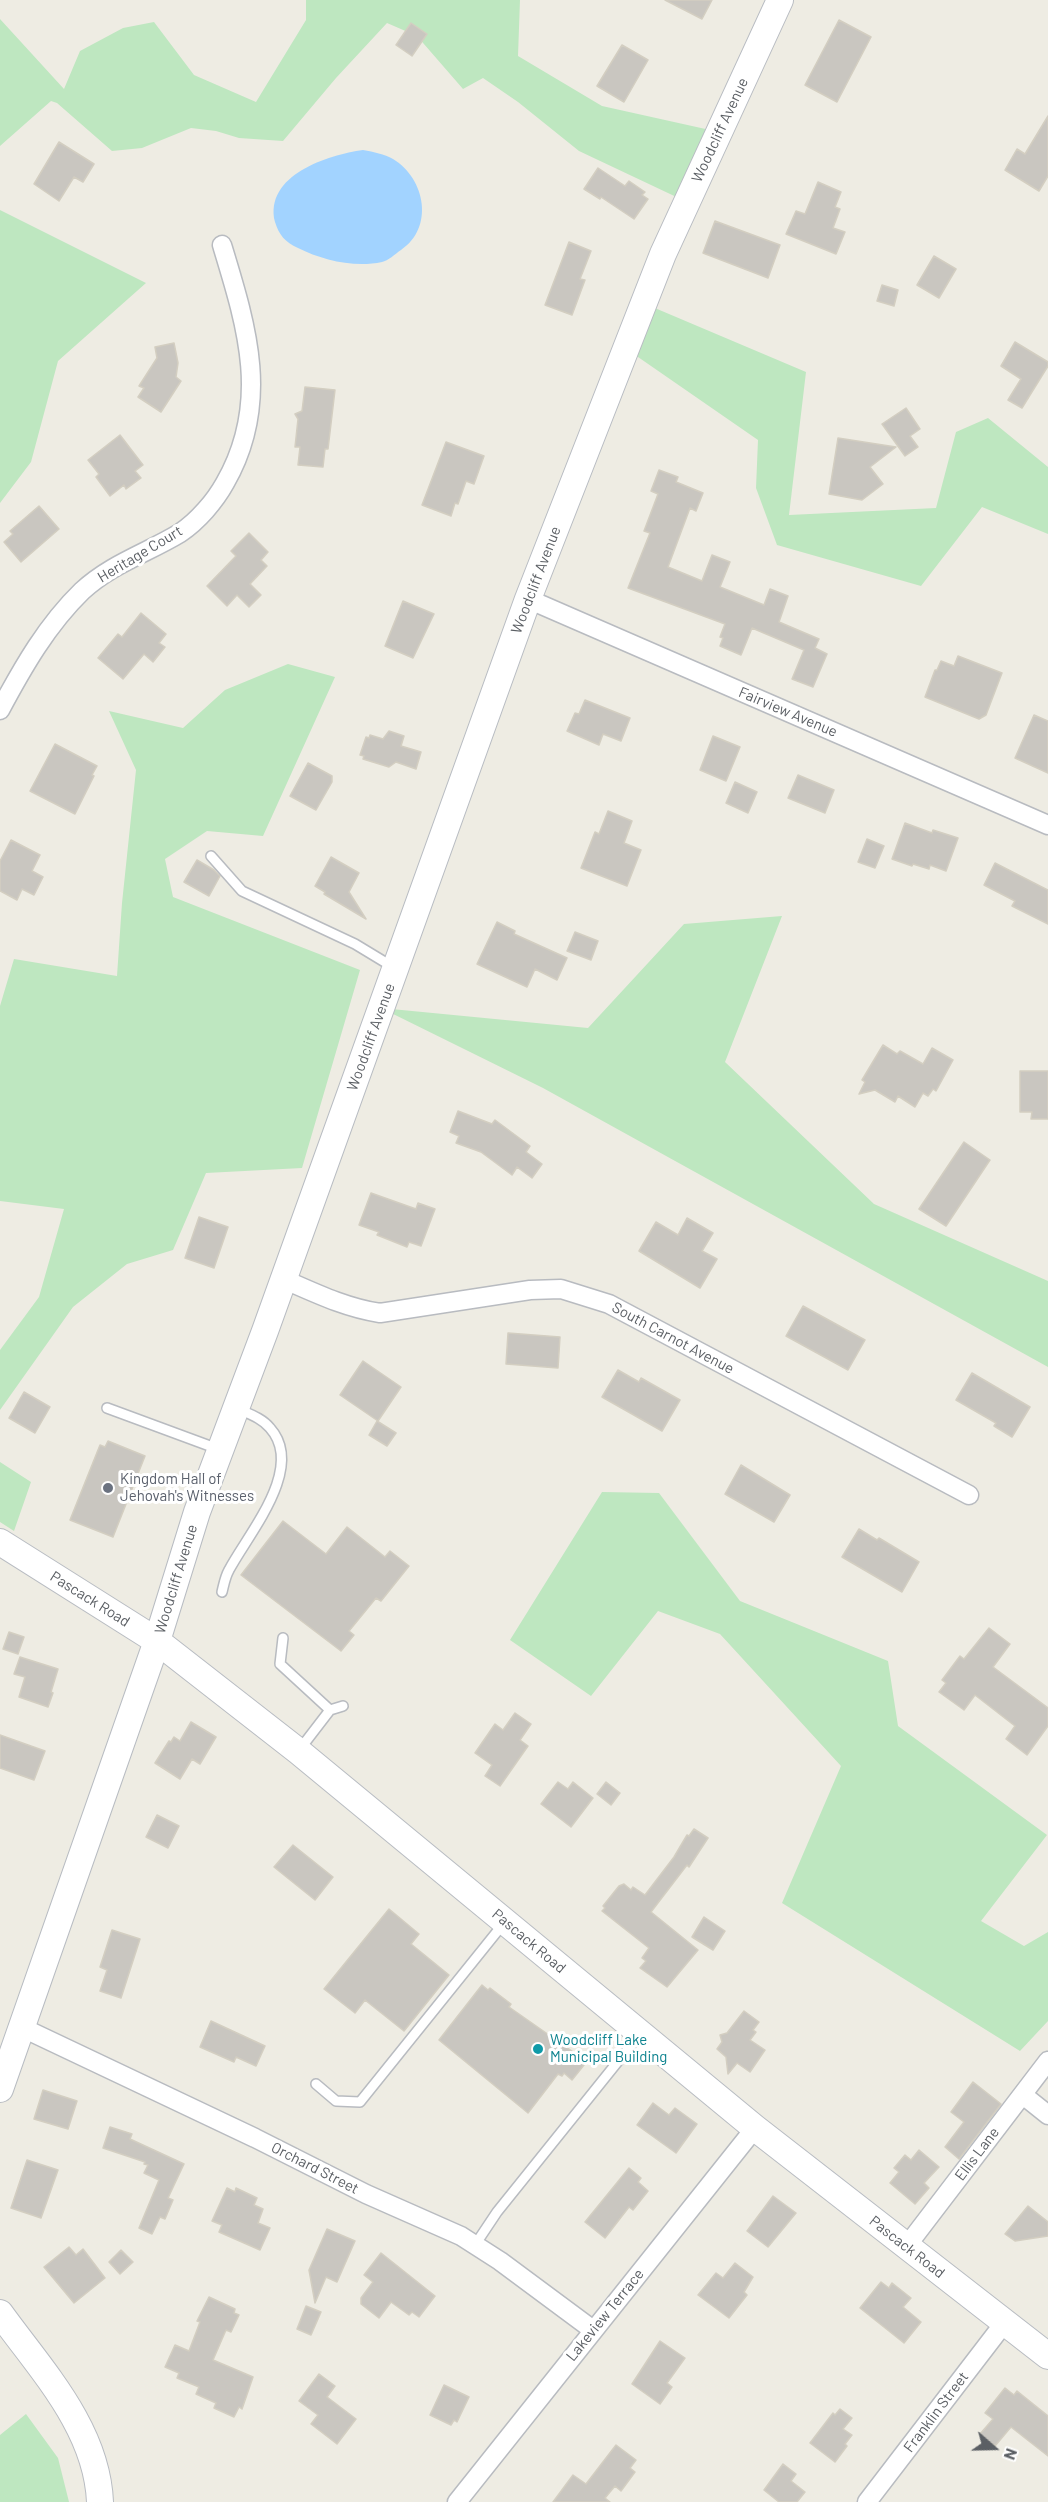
<!DOCTYPE html>
<style>
body{margin:0}
#map{position:relative;width:1048px;height:2502px;overflow:hidden;background:#eeece3;font-family:Barlow,sans-serif}
canvas{display:block}
.north{position:absolute;left:964px;top:2418px;width:60px;height:60px;-webkit-text-stroke:4px #fff;paint-order:stroke;rotate:110deg;font-size:16px;font-weight:700;line-height:24px;text-align:center;color:#5b5f64}
.north::after{content:'';display:block;margin:auto;width:21px;height:27px;background:#5b5f64;clip-path:polygon(50% 0,100% 100%,50% 72%,0 100%)}
</style>
<div id="map">
<canvas width="1048" height="2502"></canvas>
<div class="north">N</div>
</div>
<script>
const ctx = document.querySelector('canvas').getContext('2d');
ctx.lineJoin = 'round';
function fill(path, color) {
  ctx.fillStyle = color;
  ctx.fill(path, 'evenodd');
}
function strokePath(path, color, width, dash) {
  ctx.strokeStyle = color;
  ctx.lineWidth = width;
  ctx.lineCap = dash ? 'butt' : 'round';
  ctx.setLineDash(dash || []);
  ctx.stroke(path);
}
function write(font, color, halo, rows, align = 'center') {
  ctx.font = font + ' Barlow,sans-serif';
  ctx.lineWidth = 6;
  ctx.setLineDash([]);
  ctx.textBaseline = 'middle';
  ctx.strokeStyle = halo;
  ctx.fillStyle = color;
  for (const [text, x, y, turn = 0] of rows) {
    ctx.save();
    ctx.translate(x, y);
    ctx.rotate((+turn || 0) * Math.PI / 180);
    ctx.textAlign = isNaN(turn) ? turn : align;
    if (halo) ctx.strokeText(text, 0, 0);
    ctx.fillText(text, 0, 0);
    ctx.restore();
  }
}
fill(new Path2D(`
 M306,0H520L518,56L602,106L719,132L687,202L579,151L518,102L483,78L463,89L417,36L387,23L336,78L283,141L239,138L216,131L191,128L142,148L112,151L57,103L51,101L0,146V19L64,89L80,51L123,28L154,22L194,75L256,102L306,20Z
 M0,210L146,283L58,361L31,462L0,503Z
 M643,303L806,372L789,515L936,508L956,432L988,418L1048,467V534L982,507L921,586L777,545L756,488L758,440L625,348Z
 M288,664L335,677L263,836L207,831L165,859L173,897L360,970L302,1168L206,1173L173,1250L127,1264L73,1307L0,1410V1350L39,1297L64,1209L0,1201V1006L14,959L117,976L122,903L136,770L109,711L183,728L225,690Z
 M782,916L725,1062L874,1204L1048,1281V1367L543,1088L381,1008L588,1028L684,924Z
 M0,1462L31,1482L14,1531L0,1522Z
 M602,1492L659,1493L740,1601L888,1661L898,1726L1047,1835L981,1921L1024,1946L1048,1932V2021L1020,2051L782,1903L841,1766L720,1634L658,1611L591,1696L510,1640Z
 M26,2414L58,2458L69,2502H0V2435Z`), '#bee7c0');
fill(new Path2D(`
 M363,150C374,152 384,154 393,159C426,179 434,228 401,250C395,254 388,261 382,262C354,268 322,260 298,248C285,242 279,235 275,222C264,175 328,155 363,150Z`), '#a2d3ff');
const building = new Path2D(`
 M665,0H712L702,19Z
 M839,20L871,37L837,102L805,85Z
 M411,23L427,34L412,56L396,45Z
 M622,45L648,60L624,102L597,86Z
 M1048,116V176L1039,191L1005,170L1017,149L1025,154Z
 M59,142L94,164L83,182L74,177L59,201L34,184Z
 M598,168L625,186L629,181L645,192L642,195L648,199L634,219L601,197L600,199L584,189Z
 M818,182L841,192L835,207L840,209L833,228L845,232L836,254L786,234L796,211L805,214Z
 M715,221L780,245L768,278L703,253Z
 M569,242L591,251L580,279L585,280L572,315L545,305Z
 M934,256L956,269L939,298L917,285Z
 M882,285L898,290L894,306L877,301Z
 M1015,342L1048,362V366L1022,408L1008,400L1021,379L1001,366Z
 M174,343L178,363L176,377L181,381L161,412L138,397L144,388L139,386L157,358L155,347Z
 M305,387L335,390L328,449H325L323,467L298,465L300,447H295L298,419L295,414L302,411Z
 M906,408L920,429L910,436L918,447L905,456L882,424Z
 M120,435L143,465L135,471L141,478L126,489L124,485L110,496L96,477L99,474L88,460Z
 M838,438L896,447L870,467L883,484L862,500L829,494Z
 M446,442L484,456L474,484L466,481L458,504L455,503L451,516L422,505Z
 M659,470L678,477L676,482L703,493L696,511L690,508L668,567L702,581L712,555L730,562L720,587L764,605L770,589L788,596L779,622L819,639L815,648L827,654L813,687L792,679L804,650L752,628L741,655L720,646L723,638L720,637L725,624L628,588L650,533L644,531L658,494L651,491Z
 M39,506L59,529L21,562L4,542L13,534L10,531Z
 M249,533L268,552L261,560L267,566L250,584L261,595L249,607L237,595L227,606L207,586L236,556L231,551Z
 M403,601L434,614L413,658L385,646Z
 M141,613L166,634L159,643L165,647L153,662L144,654L123,679L98,658L118,634L122,637Z
 M958,656L1002,673L986,715L979,719L925,697L935,670H937L941,661L954,666Z
 M585,700L630,718L621,741L603,734L599,745L567,731L575,713L579,714Z
 M1034,715L1048,721V773L1015,758Z
 M389,731L404,736L401,746L421,752L416,769L396,762L389,767L363,759L364,756L360,755L366,737L369,738L370,735L383,739Z
 M713,736L740,747L726,781L700,770Z
 M55,744L97,766L92,775L94,776L75,814L30,791Z
 M308,763L332,776V782L316,810L290,796Z
 M798,775L834,790L825,813L788,798Z
 M735,782L757,792L748,813L726,803Z
 M608,811L632,821L624,843L641,850L627,886L581,868L595,832L599,834Z
 M905,823L932,833L933,830L958,838L946,871L930,865L929,869L913,864L912,866L892,859Z
 M867,839L884,846L875,868L858,862Z
 M11,840L40,855L32,871L43,877L34,895L22,889L17,900L0,891V861Z
 M331,857L359,873L349,892L366,919L324,894L325,892L315,886Z
 M197,860L214,870L220,876L209,896L184,882Z
 M995,863L1048,890V924L1012,906L1015,901L984,885Z
 M497,922L515,931L514,934L567,958L557,980L535,969L527,987L477,964Z
 M575,932L598,941L591,960L567,951Z
 M883,1045L897,1054L900,1051L923,1064L932,1048L953,1060L936,1091L933,1089L928,1096L923,1093L915,1107L898,1096L895,1102L875,1090L859,1094L865,1082L862,1080Z
 M1020,1071H1048V1119H1031L1032,1112H1020Z
 M458,1111L492,1124L495,1120L530,1146L526,1152L542,1164L532,1178L517,1167L512,1175L481,1152L456,1143L459,1136L450,1132Z
 M964,1142L990,1160L946,1226L919,1209Z
 M371,1193L416,1209L418,1203L435,1209L421,1246L409,1242L407,1247L377,1235L379,1232L359,1225Z
 M199,1217L228,1227L214,1268L185,1258Z
 M687,1218L713,1233L702,1251L717,1259L700,1288L639,1251L656,1222L678,1235Z
 M803,1306L865,1340L848,1370L786,1336Z
 M508,1333L560,1337L558,1368L506,1364Z
 M363,1361L401,1387L378,1421L340,1395Z
 M618,1370L639,1382L641,1378L680,1400L662,1431L602,1397Z
 M972,1373L1030,1407L1012,1437L994,1426L996,1423L956,1400Z
 M24,1392L50,1407L35,1433L9,1418Z
 M377,1421L396,1433L387,1446L369,1435Z
 M108,1441L145,1456L113,1537L70,1520L100,1445L105,1447Z
 M741,1465L790,1495L774,1522L725,1494Z
 M283,1521L326,1554L347,1527L385,1557L390,1551L409,1566L381,1601L376,1598L349,1631L354,1635L341,1651L241,1575Z
 M859,1529L877,1540L879,1538L919,1562L902,1592L842,1557Z
 M989,1628L1010,1644L993,1667L1048,1708V1726L1027,1755L1006,1739L1015,1726L975,1695L964,1710L939,1692L946,1683L942,1680L960,1656L964,1659Z
 M9,1632L24,1637L18,1654L3,1649Z
 M20,1657L58,1669L51,1692L53,1693L48,1707L19,1697L25,1677L14,1674Z
 M515,1713L531,1724L520,1740L528,1746L500,1786L485,1776L492,1765L475,1753L495,1724L503,1730Z
 M191,1722L216,1737L200,1764L192,1759L180,1779L155,1763L169,1741L171,1742L174,1737L180,1741Z
 M0,1735L45,1751L34,1780L0,1768Z
 M558,1782L568,1789L573,1782L593,1798L571,1827L541,1804Z
 M606,1782L620,1793L611,1805L597,1794Z
 M157,1815L179,1826L168,1848L146,1837Z
 M694,1829L708,1838L689,1867L687,1865L651,1912L698,1950L667,1987L640,1968L646,1961L642,1958L649,1948L602,1911L605,1908L603,1906L619,1886L624,1884L631,1890L633,1887L645,1895L674,1857L687,1835L689,1836Z
 M293,1845L333,1877L315,1900L274,1867Z
 M389,1909L419,1934L411,1944L449,1975L404,2031L365,2000L355,2013L324,1989Z
 M704,1917L725,1931L713,1950L692,1937Z
 M112,1930L140,1939L121,1998L100,1991L107,1970L100,1967Z
 M482,1985L488,1990L490,1988L511,2004L509,2007L579,2056L576,2059L584,2065L572,2080L564,2073L562,2076L558,2074L528,2113L439,2040Z
 M744,2011L759,2022L753,2030L756,2032L750,2040L765,2050L750,2072L737,2063L728,2074L726,2057L717,2049L722,2042L720,2035L727,2033Z
 M211,2021L265,2046L256,2066L236,2057L234,2062L200,2047Z
 M973,2082L1001,2104L959,2159L945,2147L964,2122L951,2112Z
 M43,2090L77,2101L68,2129L34,2119Z
 M653,2103L669,2115L675,2108L697,2124L676,2153L637,2125Z
 M110,2127L132,2134L130,2139L184,2164L168,2198L173,2200L165,2219L160,2217L152,2234L139,2228L159,2180L144,2173L148,2165L144,2164L145,2162L103,2148Z
 M919,2150L939,2167L924,2183L929,2188L915,2204L890,2183L899,2172L894,2168L905,2155L911,2160Z
 M27,2160L58,2170L41,2218L11,2208Z
 M629,2168L641,2178L638,2182L648,2191L633,2210L629,2207L605,2238L585,2222Z
 M227,2188L235,2192L236,2188L257,2198L254,2205L263,2209L258,2223L270,2228L260,2250L219,2232L222,2225L212,2221Z
 M773,2196L796,2213L768,2247L747,2231Z
 M1028,2206L1048,2222V2236L1015,2241L1005,2234Z
 M327,2229L355,2241L337,2282L326,2277L315,2303L309,2270Z
 M69,2247L76,2255L83,2249L105,2278L74,2303L44,2267Z
 M121,2250L133,2262L120,2274L109,2262Z
 M381,2253L435,2296L419,2317L412,2312L409,2315L391,2302L379,2318L361,2304V2298L373,2282L364,2275Z
 M735,2263L753,2277L744,2292L747,2295L729,2318L698,2295L716,2273L723,2278Z
 M881,2282L889,2288L892,2283L911,2298L903,2307L921,2322L904,2343L860,2308Z
 M209,2297L235,2309L234,2313L239,2315L231,2332L226,2330L213,2360L253,2377L242,2409L239,2407L234,2417L214,2408L216,2403L196,2394L199,2387L177,2378L179,2373L165,2367L175,2345L189,2351L200,2322L197,2321Z
 M306,2306L321,2312L311,2335L297,2329Z
 M660,2341L685,2358L667,2383L672,2387L660,2404L632,2384Z
 M319,2374L335,2386L327,2397L356,2419L337,2444L311,2424L318,2415L299,2401Z
 M444,2385L469,2397L457,2422L454,2420L451,2425L430,2415Z
 M1005,2388L1014,2395L1017,2391L1048,2416V2456L1011,2427L995,2446L980,2434L993,2419L985,2413Z
 M840,2409L852,2418L843,2429L852,2435L845,2444L847,2446L835,2462L810,2443L833,2413L835,2415Z
 M616,2445L636,2460L630,2468L635,2472L621,2491L615,2486L605,2498L610,2502H553L573,2475L586,2484Z
 M783,2464L796,2474L791,2481L805,2492L797,2502H779L764,2490Z`);
fill(building, '#c9c6c0');
strokePath(building, '#d3cec1', 1.5);
const lane = new Path2D(`
 M211,856L242,891L355,944L393,967
 M107,1408L218,1449
 M222,1592C224,1584 225,1577 229,1570C248,1534 306,1468 270,1428C262,1418 249,1414 238,1409
 M283,1638L280,1664L330,1710
 M300,1749L330,1710L343,1706
 M316,2084L336,2101L360,2102L504,1923
 M475,2245L497,2212L640,2034`);
const street = new Path2D(`
 M528,599L1048,825
 M0,710C23,667 47,625 82,591C111,564 147,553 180,533C198,521 215,501 225,483C271,403 247,327 222,245
 M283,1279C315,1293 346,1308 380,1313L530,1290L561,1289L609,1304L969,1495
 M23,2028L255,2138L366,2194L461,2236L500,2261L593,2330
 M1023,2095L1048,2115
 M906,2247L1048,2061
 M457,2502L755,2128
 M867,2502L1005,2322`);
const secondary = new Path2D(`
 M0,1542L157,1641L298,1751L755,2128L1048,2356
 M0,2089L157,1641L197,1512L265,1331L528,599L663,254L780,0
 M0,2313C41,2370 97,2428 100,2502`);
strokePath(lane, '#b8bbc0', 12);
strokePath(street, '#b8bbc0', 21);
strokePath(secondary, '#b8bcc2', 28);
strokePath(lane, '#fff', 9);
strokePath(street, '#fff', 18);
strokePath(secondary, '#fff', 26);
for (const [x, y, r, color] of [
 [108,1488,6,"#6b7280"],
 [538,2049,6,"#0f9aa8"]
]) {
  const dot = new Path2D();
  dot.arc(x, y, r, 0, 2 * Math.PI);
  ctx.fillStyle = color;
  ctx.fill(dot);
  strokePath(dot, '#fff', 2);
}
write('15px', '#5b5f64', '#fff', [
 ["Woodcliff Avenue",720,130,-65],
 ["Heritage Court",140,554,-31],
 ["Woodcliff Avenue",536,580,-69],
 ["Fairview Avenue",788,712,23],
 ["Woodcliff Avenue",371,1037,-70],
 ["South Carnot Avenue",673,1338,28],
 ["Woodcliff Avenue",176,1579,-73],
 ["Pascack Road",90,1599,32],
 ["Pascack Road",529,1941,40],
 ["Ellis Lane",977,2154,-53],
 ["Orchard Street",315,2168,27],
 ["Pascack Road",907,2247,38],
 ["Lakeview Terrace",605,2315,-51],
 ["Franklin Street",936,2412,-53]
]);
write('15px', '#5b616d', '#fff', [
 ["Kingdom Hall of",120,1479],
 ["Jehovah's Witnesses",120,1496]
], 'left');
write('15px', '#0d838f', '#fff', [
 ["Woodcliff Lake",550,2040],
 ["Municipal Building",550,2057]
], 'left');
</script>
